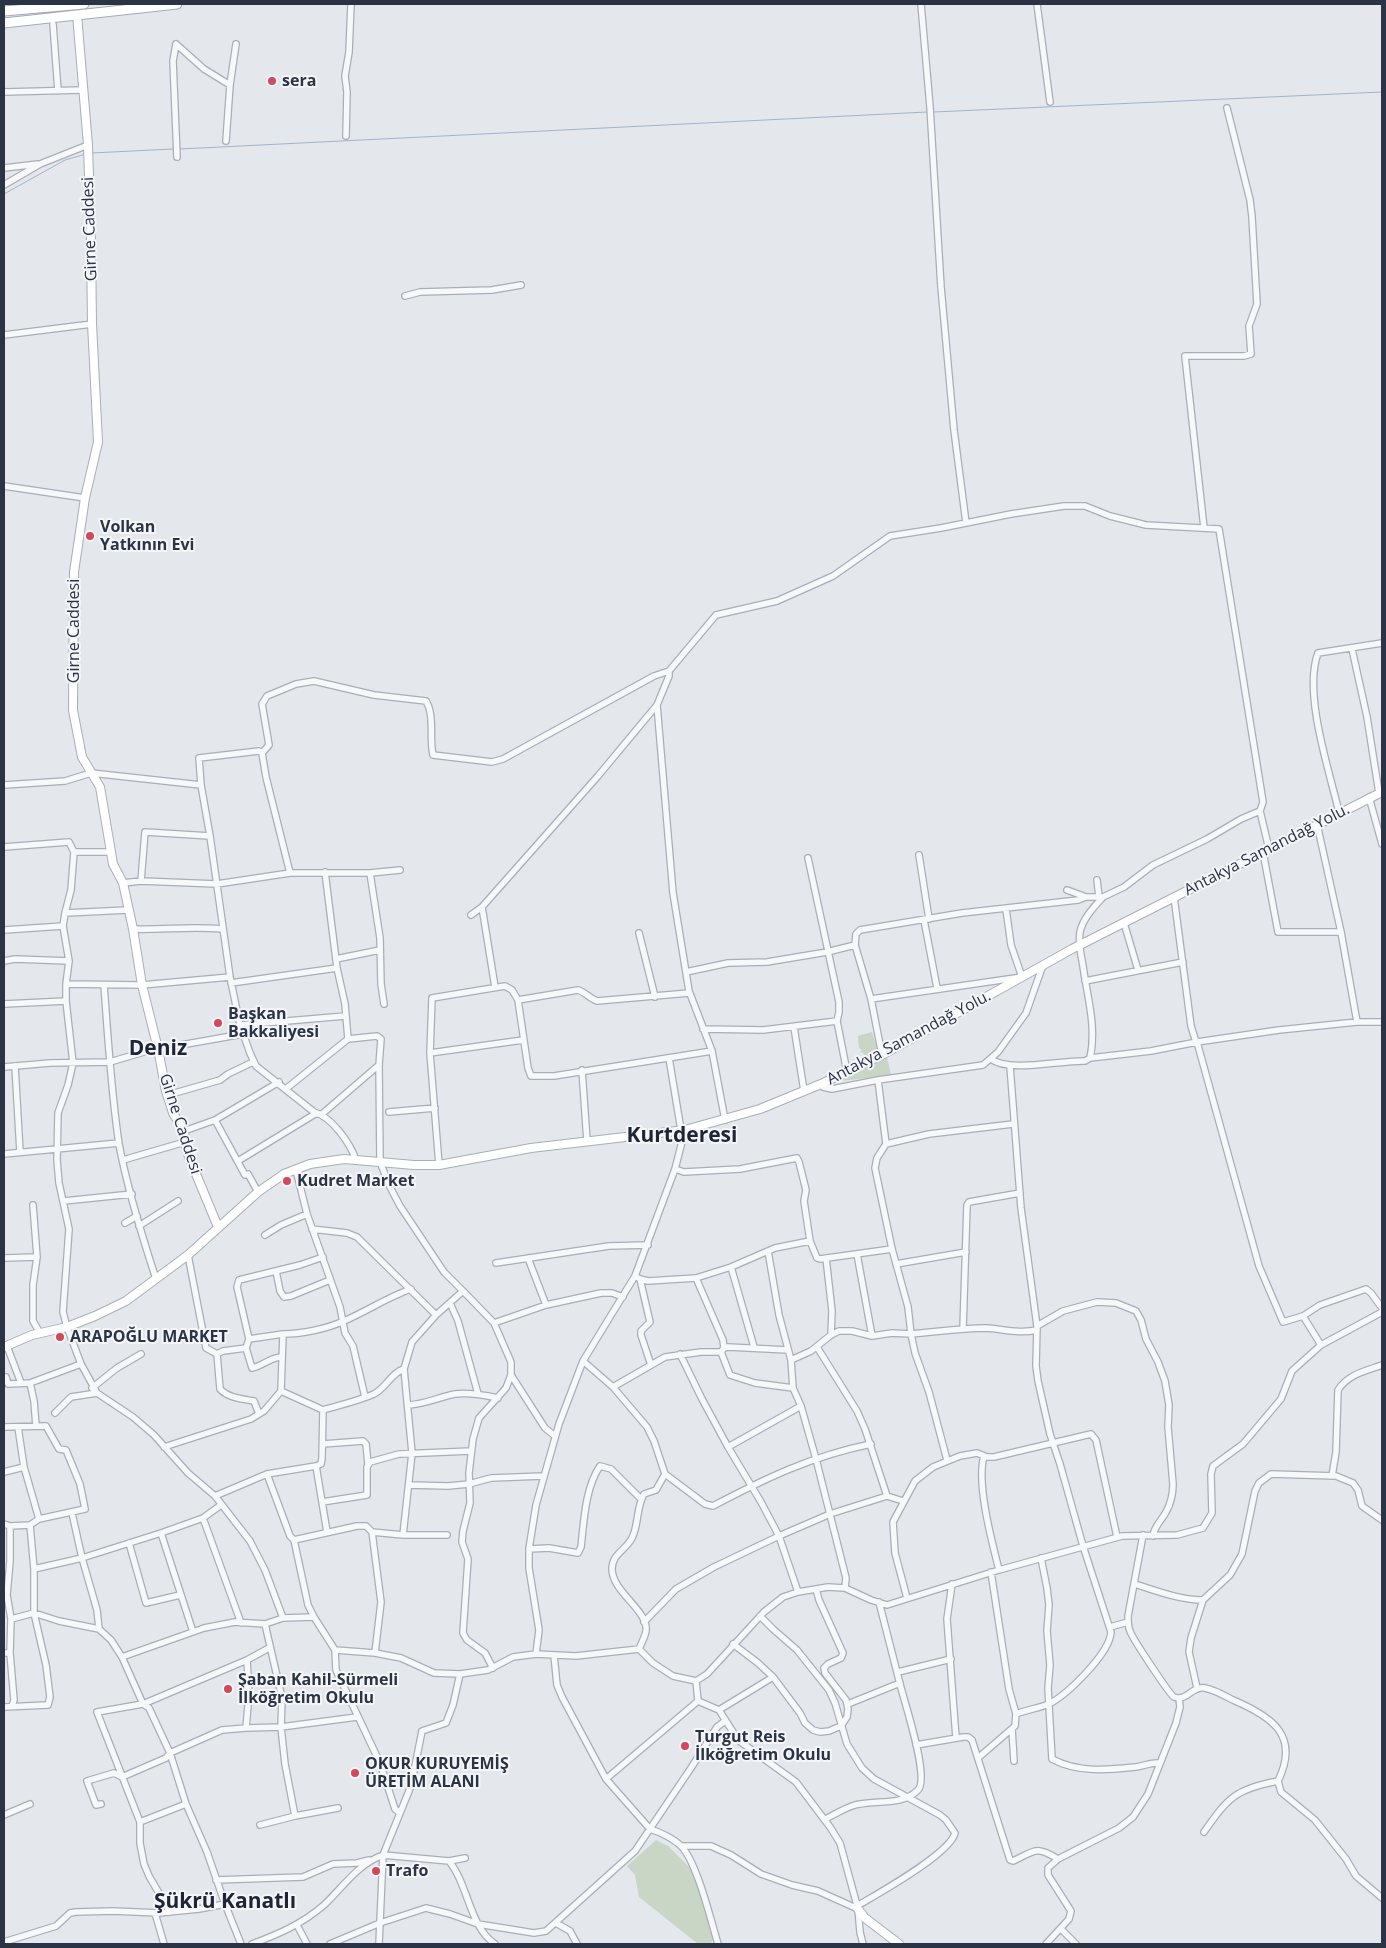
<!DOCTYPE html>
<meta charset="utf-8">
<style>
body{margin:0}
#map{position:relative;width:1386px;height:1948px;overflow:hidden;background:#e4e7ec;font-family:"Open Sans",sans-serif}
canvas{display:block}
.frame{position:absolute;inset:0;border:5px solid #2b3445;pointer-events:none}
</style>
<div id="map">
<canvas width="1386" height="1948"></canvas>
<div class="frame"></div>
</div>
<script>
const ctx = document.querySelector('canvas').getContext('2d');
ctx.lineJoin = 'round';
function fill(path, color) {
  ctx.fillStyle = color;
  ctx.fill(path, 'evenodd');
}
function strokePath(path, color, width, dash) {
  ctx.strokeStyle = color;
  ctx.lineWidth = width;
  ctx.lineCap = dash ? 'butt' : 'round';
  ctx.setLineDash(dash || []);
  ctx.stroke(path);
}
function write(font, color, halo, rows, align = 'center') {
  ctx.font = font + ' "Open Sans",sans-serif';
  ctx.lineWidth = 4;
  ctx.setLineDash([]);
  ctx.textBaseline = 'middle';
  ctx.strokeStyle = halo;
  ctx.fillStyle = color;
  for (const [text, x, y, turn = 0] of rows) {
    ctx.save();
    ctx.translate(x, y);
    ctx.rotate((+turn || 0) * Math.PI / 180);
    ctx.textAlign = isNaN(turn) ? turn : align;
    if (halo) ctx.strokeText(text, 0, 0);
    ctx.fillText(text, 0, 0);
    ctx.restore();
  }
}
fill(new Path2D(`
 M872,1032L878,1052L865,1057L863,1053L860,1052L862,1050L859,1048L858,1036Z
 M887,1057L891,1075L833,1082Z
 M656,1840L668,1846L692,1870L714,1936L711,1944H698L639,1897L635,1875L627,1866Z`), '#c9d6c5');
strokePath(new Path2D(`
 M934,112L1382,92
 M180,149L927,112
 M92,153L173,149
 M4,194L65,160L86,154`), '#9fb4cc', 1);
const street = new Path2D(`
 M921,4L930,107L941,287L954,430L966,523
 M1037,4L1050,102
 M53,24L58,91
 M176,44L173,61L177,157
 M176,44L204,69L230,85
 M4,92L82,90
 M346,136L347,92L345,76L349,52L351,4
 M226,141L230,85L236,44
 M4,168L38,164
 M4,185L40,164L88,145
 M405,296L420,292L492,290L521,285
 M4,335L92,324
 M4,486L85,498
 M1204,528L1185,356H1244L1251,354L1249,326L1257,304L1252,217L1250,200L1227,108
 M1352,649L1367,717L1379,793
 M657,705L673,893L689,991L712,1051L725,1120
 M4,785L65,781L91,773L201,785L210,836L230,977L240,1025L250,1053L256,1066L314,1112C332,1117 350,1143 356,1160
 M201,785L199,758L259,751L262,753
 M1369,797L1382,844
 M1339,812C1329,770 1303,693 1318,653L1382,643
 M1317,824L1341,932L1357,1022
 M4,847L69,842L74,852H111
 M74,852L71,890L65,913L63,926L69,961L66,984V1001L73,1063L68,1085L58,1113L57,1160L59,1183L69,1229L63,1312L67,1327L81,1364L97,1393L133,1417L154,1435L188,1473L215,1496L250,1541L265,1570L283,1618
 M1263,852L1278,932H1341
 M919,855L929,919
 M808,858L839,1002V1012L837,1021L847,1072
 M290,873H370L400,870
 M370,873L380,938L381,984L384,1004
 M1097,880L1099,897
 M141,881L145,832L210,836
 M123,883L141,881L217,884L290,873L266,777L262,753L269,745L262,704L267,696L296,684L314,681L374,695L426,701C435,716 429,738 433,755L492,762L503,759L654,676L669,671L716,615L777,601L833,576L890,536L941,528L1011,514L1064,506H1085L1110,516L1146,525L1219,529L1263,802L1260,811L1269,849
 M1067,890L1086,897H1103L1124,887L1153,865L1207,839L1241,819L1260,811
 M1174,897L1191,1026L1196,1042
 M65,913L128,910
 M471,915L482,907
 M924,920L937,988
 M1124,923L1138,970
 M133,929C163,930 192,926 222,929
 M4,930L63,926
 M639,933L655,997
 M855,945L871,999L882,1055
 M336,959L380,950
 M4,961L15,959L69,961
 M337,968L345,1004L348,1039
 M686,972L728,963L767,962L827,952L855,945L856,934L860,930L962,913L1078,900L1086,897
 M1085,981L1183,962
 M231,983L337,968L325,872
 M66,984L142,985L230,977
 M104,985C108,1038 111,1091 119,1144C127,1188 142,1236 156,1279
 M495,987L482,907L598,776L657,705L669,676V671
 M871,999L1022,977L1011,945L1006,909
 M518,1000L528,1068L531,1076H554L712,1051
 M4,1004L66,1001
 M240,1025L345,1016
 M794,1027L804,1091
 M703,1029L763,1030L837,1021
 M348,1039L377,1036L381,1039L379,1065L380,1162L390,1187L400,1206L444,1272L463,1291
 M1197,1042L1259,1266L1283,1322L1303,1316L1320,1305L1366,1289L1371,1293L1382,1308
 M430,1053L523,1040
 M669,1058L681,1130
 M1090,1058C1097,1027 1087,996 1083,966C1081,955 1078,943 1080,932C1083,918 1094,907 1103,897
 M991,1059C1009,1073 1061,1060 1085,1061L1090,1058L1151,1051L1197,1042L1279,1030L1357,1022H1382
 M15,1066L20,1152
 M1010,1066L1021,1208L1037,1326L1036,1366L1038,1381L1050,1434L1060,1464L1083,1546L1111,1632C1110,1653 1068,1694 1049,1704C1039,1708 1026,1710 1016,1714
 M4,1067L50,1063L110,1062L147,1051L243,1034
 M582,1070L587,1141
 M878,1080L886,1144L877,1158L875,1168L892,1249L908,1307L911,1334C936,1332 961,1328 986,1328C1003,1329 1019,1334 1037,1330
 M821,1084L823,1087L832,1089L878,1080L983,1065L998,1052L1026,1013L1043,965
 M287,1088L348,1039
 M168,1095L220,1080L228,1074L253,1062
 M389,1112L435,1108
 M215,1120L245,1175L248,1174L258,1192
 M184,1131L215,1120L279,1082
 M886,1144L929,1134L1013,1124
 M4,1154L119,1143
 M123,1160L185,1142
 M238,1161L315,1114H322L379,1065
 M439,1165L430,1053L432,998L505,986L512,990L518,1000L578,990C585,992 589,998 597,1001L689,993
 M675,1169L684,1172L740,1169L797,1158L799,1162L806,1190L804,1201L810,1241L817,1258L820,1259L892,1249
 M296,1170L307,1214L340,1307L345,1333L353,1346L365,1397
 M64,1201L132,1194
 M33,1205L37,1257
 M125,1223L137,1216
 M139,1226L178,1201
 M312,1229L347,1233L357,1237L436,1315
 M265,1235L281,1225L307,1214
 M768,1251L779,1315L791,1360L793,1388L801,1406L816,1459L846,1578L845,1588
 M857,1254L872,1336
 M188,1255L206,1348L217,1354L220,1389C228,1398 243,1399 254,1401L259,1414
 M4,1258L37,1257L33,1285V1321L40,1333
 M528,1258L546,1305
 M826,1258L832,1311L831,1335
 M496,1263L609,1246L648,1245
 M896,1264L966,1252
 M731,1267L754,1347
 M276,1271L280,1291L284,1297L291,1296L330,1280
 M635,1276L640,1279L648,1281L696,1278L731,1267L775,1248L810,1241
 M696,1278L723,1340L724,1348
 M640,1279L650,1322L641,1331V1335L651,1365
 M450,1303L458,1321L478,1394
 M1303,1316L1321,1345
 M494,1323L546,1305L601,1293H612L623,1297
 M1037,1326L1063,1311L1097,1302L1116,1303L1136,1311L1141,1320L1146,1339L1158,1362L1165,1381L1169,1405L1168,1427L1173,1484C1173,1493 1171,1503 1166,1512C1162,1520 1154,1526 1153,1536
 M963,1329L967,1205L969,1202L1020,1193
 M249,1339L237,1287L239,1280L300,1265L323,1257
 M7,1346L21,1383
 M817,1347L857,1411L865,1429L887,1496
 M246,1348L252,1368C263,1366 270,1357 282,1357
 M721,1352L730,1375L755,1383L793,1388
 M217,1354L223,1351L246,1348L249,1339L283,1334
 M680,1354L702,1399L728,1447L761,1502L779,1536L798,1592
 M791,1360L811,1351L831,1335L839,1331H852L872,1336L892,1333L911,1334L915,1353L929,1392L947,1460
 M583,1361L613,1387L647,1427L654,1441L665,1474L705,1504L713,1506C766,1478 812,1456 871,1444
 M511,1375L545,1428L555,1436
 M6,1377L8,1384L30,1383
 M613,1387L665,1357L701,1352H721L724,1348L728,1347L788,1350
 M92,1388L117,1368L141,1354
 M281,1391L323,1410
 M409,1405C426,1404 439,1397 455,1394C469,1392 484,1395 498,1398
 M55,1413L71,1397L97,1393
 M36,1426L34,1401L30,1383L81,1364
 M4,1427L46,1426L59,1449L66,1450L80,1484L85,1509L39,1519L30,1525L10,1526L4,1524
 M18,1427L24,1467L39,1519
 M323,1444L363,1441L366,1444L368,1464
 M164,1447L251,1419L264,1411L281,1391L283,1334C302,1334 326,1329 344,1321C367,1311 388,1297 411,1289
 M728,1447L801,1406
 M984,1456C976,1483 992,1542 999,1570
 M4,1472L24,1467
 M267,1474L290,1536L294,1540L308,1605L314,1617L335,1650L336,1670L380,1763L395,1809L400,1813
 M665,1474L656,1490L644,1494C636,1508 639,1524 632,1538C626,1550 612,1554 612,1569C612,1592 649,1611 646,1631C645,1637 641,1644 639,1649L653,1663L673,1676L696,1681
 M1332,1476L1336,1452L1338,1390C1348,1374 1366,1371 1382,1365
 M410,1485L448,1486L469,1484L491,1478L543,1476
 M215,1496L267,1474L316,1466
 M322,1502L367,1495V1467L370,1462L399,1454L471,1451
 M72,1513L82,1558L97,1610L99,1629
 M203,1518L241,1623
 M327,1532L316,1466L321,1464L322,1458L323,1410C340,1405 358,1401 374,1394C386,1388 392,1372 404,1369
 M372,1532L381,1602L375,1653
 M161,1533L193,1632
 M403,1535L412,1453L404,1369L412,1342L436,1315L463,1291L494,1323L511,1362V1375L506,1388L479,1418L473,1439L469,1473L470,1503L463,1531L462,1542L468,1559L463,1633L467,1640L485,1653L493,1668
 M1143,1535L1128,1616C1128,1621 1128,1627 1130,1631C1132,1638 1170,1695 1174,1697C1187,1702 1191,1686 1205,1688C1215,1690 1225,1696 1233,1700C1273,1717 1300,1736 1278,1781L1281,1792L1315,1820L1346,1859L1356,1876L1382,1898
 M294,1540L357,1526H366L372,1532L403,1535H447
 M129,1543L146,1603L180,1595
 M529,1549L549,1548L578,1553L581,1547C584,1521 585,1488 600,1466L611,1469L641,1499
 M1041,1558L1047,1588L1049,1605L1047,1631L1050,1665L1048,1688L1052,1759C1078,1773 1108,1770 1136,1767C1144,1766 1151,1762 1159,1763
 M34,1569L82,1558L161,1533L203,1518L221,1505
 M952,1584L947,1619L956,1738
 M1135,1584C1156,1591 1181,1600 1203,1600
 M907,1598L895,1553L893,1522L915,1481L933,1467L960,1456L977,1453L987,1457H994L1091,1434L1096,1440L1117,1537
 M760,1616L773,1629L797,1650L829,1690L835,1703L847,1744L862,1768L874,1779L940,1815L946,1820L955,1833C950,1854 877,1894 857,1906
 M11,1619L34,1613L59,1621L99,1629L111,1640L122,1657L143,1704L149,1708L170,1753L186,1804L207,1852L225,1904L241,1944
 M644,1622L676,1589L714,1567L779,1536L830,1514L887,1496L903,1501
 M265,1624L282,1698L281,1727L285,1764L295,1816L338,1808
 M1110,1627L1128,1622
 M733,1644L758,1663L773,1677L800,1713L805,1723L813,1730L820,1732L829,1731L841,1726L847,1717L848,1709L846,1700L825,1673L824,1668L828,1664L841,1658L843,1653L819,1600L816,1589
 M335,1650L375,1653L401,1658L434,1673L460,1674L488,1670L513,1657L536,1654L576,1656L639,1649
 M4,1653H10L11,1619L7,1595L10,1561V1526
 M10,1653L14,1700L12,1706
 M536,1654L539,1630L529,1568V1549L536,1505L559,1424L583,1361L635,1276L675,1169L685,1130
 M554,1655L557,1685L562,1697L606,1779L650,1829C660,1832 674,1839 681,1846C697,1862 711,1921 718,1944
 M122,1657L204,1628L235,1622L265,1624L283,1618L314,1617
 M247,1660L249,1694L246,1728L281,1727L357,1717
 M898,1672L951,1659
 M1197,1688L1189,1652L1191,1638L1203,1600L1230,1575L1242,1554L1255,1491L1259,1483L1271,1474L1336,1476L1353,1483L1358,1490L1362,1506L1382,1520
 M848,1704L900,1683
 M4,1707L48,1705L50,1697L46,1665L34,1613V1569L30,1525
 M719,1710L773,1677
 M1012,1729L1014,1761
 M916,1745L963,1737H968L972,1740L1010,1860L1013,1861C1035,1851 1035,1845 1058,1859
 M978,1758L1015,1726L1016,1714L1009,1689L991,1572
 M606,1779L698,1701
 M101,1804L96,1805L87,1781L114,1773L122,1777L166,1758L170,1753L222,1730L246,1728
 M4,1815L30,1804
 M825,1819C834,1815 843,1809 852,1806C872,1799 902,1807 918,1790C930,1778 904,1701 900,1684C893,1657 886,1629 879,1602
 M140,1822L186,1804
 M260,1825L295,1816
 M1204,1832C1228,1798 1235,1789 1278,1781
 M681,1846H711L731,1855L761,1874L792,1885L818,1891L858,1909L860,1932L863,1944
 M449,1861L465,1858
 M216,1880L303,1877L333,1864L357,1863L369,1860
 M858,1909L840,1843L830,1827L796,1782L738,1740L719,1710L698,1701L696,1681L707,1674L764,1612L783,1597L798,1592L828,1587L845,1588L871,1600L887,1605L999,1570L1122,1536L1177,1535L1203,1528L1212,1513L1211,1474L1213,1466L1243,1444L1281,1399L1292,1371L1321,1345L1382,1312
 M170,1912L149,1876L144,1864L140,1843V1822L97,1712L143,1704L247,1660L269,1648
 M155,1913L164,1944
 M556,1923L570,1931L577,1944
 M297,1925L307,1944
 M1061,1929L1076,1944
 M4,1942L56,1926L70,1913L76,1912L113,1911L159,1913L199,1909L225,1904
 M252,1944C279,1934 302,1924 324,1905C343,1887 358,1864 383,1855L411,1786L422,1731L446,1723L453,1705L460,1674
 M330,1944L380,1923L426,1908L450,1914L478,1924L534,1933L546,1931L635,1851L691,1768L717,1727L725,1721
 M379,1944L383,1855L449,1861C469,1886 469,1926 495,1944
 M1046,1944L1069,1919L1071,1911L1048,1875V1868L1058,1859L1119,1828L1133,1817L1148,1794L1176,1723L1180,1707L1179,1698`);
const secondary = new Path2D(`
 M77,15L88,145L91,243L92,324L98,442L85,498L74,572L73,710L82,757L100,787L113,864L123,883L133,929L142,985L158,1049L166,1091L173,1113L184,1131L185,1142L189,1157L218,1227
 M4,1347L32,1335L67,1327L95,1316L126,1301L188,1255L258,1192L284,1174L310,1164L344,1159L414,1165H439L531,1148L685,1130L760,1109L821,1084L882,1055L1072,949L1382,792
 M858,1909L865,1918L899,1944`);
const primary = new Path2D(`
 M4,11L84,4
 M4,23L177,4`);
strokePath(street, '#a9aeb7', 8);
strokePath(secondary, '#a9aeb7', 10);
strokePath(primary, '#a3abb8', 11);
strokePath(street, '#f7f8fa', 5.5);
strokePath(secondary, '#fff', 8);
strokePath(primary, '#fff', 9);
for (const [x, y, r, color] of [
 [272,81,5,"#d1495b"],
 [90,536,5,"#d1495b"],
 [218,1023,5,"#d1495b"],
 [287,1181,5,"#d1495b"],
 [60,1337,5,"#d1495b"],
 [228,1689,5,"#d1495b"],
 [685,1746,5,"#d1495b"],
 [355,1773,5,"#d1495b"],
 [376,1871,5,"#d1495b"]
]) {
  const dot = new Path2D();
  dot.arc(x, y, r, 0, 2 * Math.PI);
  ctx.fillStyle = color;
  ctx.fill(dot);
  strokePath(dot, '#f4f6f9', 2);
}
write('bold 16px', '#2b3445', '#f4f6f9', [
 ["sera",282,81],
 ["Volkan",100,527],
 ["Yatkının Evi",100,545],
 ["Başkan",228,1014],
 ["Bakkaliyesi",228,1032],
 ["Kudret Market",297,1181],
 ["ARAPOĞLU MARKET",70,1337],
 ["Şaban Kahil-Sürmeli",238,1680],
 ["İlköğretim Okulu",238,1698],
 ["Turgut Reis",695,1737],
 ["İlköğretim Okulu",695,1755],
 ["OKUR KURUYEMİŞ",365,1764],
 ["ÜRETİM ALANI",365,1782],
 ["Trafo",386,1871]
], 'left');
write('16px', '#2b3445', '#f4f6f9', [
 ["Girne Caddesi",90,229,-92],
 ["Girne Caddesi",74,631,-90],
 ["Antakya Samandağ Yolu.",1267,850,-27],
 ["Antakya Samandağ Yolu.",909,1038,-28],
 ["Girne Caddesi",180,1124,72]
]);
write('bold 21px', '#1d2536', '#f4f6f9', [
 ["Deniz",158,1049],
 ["Kurtderesi",682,1136],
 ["Şükrü Kanatlı",225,1902]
]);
</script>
